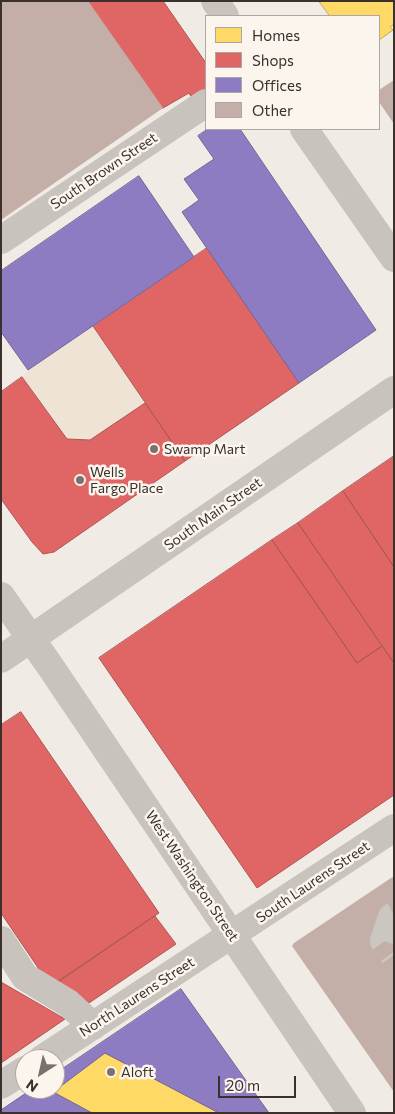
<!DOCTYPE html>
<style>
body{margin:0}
#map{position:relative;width:395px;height:1114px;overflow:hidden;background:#f0ebe5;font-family:Commissioner,sans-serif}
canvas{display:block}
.frame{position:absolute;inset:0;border:2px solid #3b302b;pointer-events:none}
.legend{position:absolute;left:205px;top:15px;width:175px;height:115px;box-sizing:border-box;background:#fbf5ee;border:1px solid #aea6a0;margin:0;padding:6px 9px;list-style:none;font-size:15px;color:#3b302b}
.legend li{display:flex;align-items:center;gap:10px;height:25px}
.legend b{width:25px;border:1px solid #aea6a0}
.north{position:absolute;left:15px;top:1049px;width:50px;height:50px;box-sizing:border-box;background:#fbf5ee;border:1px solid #aea6a0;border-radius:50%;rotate:215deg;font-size:14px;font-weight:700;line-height:20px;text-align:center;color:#3b302b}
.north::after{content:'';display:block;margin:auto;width:18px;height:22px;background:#7a716c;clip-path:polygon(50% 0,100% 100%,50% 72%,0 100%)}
.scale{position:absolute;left:218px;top:1076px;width:78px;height:22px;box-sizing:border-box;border:2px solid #3b302b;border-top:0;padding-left:6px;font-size:15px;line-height:18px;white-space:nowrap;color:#3b302b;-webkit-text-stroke:4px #fbf5ee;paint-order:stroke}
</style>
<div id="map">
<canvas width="395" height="1114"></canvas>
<div class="frame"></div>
<ul class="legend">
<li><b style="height:14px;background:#ffd966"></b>Homes</li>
<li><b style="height:14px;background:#e06666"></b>Shops</li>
<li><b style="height:14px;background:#8e7cc3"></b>Offices</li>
<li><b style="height:14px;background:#c3afa7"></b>Other</li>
</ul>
<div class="north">N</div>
<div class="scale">20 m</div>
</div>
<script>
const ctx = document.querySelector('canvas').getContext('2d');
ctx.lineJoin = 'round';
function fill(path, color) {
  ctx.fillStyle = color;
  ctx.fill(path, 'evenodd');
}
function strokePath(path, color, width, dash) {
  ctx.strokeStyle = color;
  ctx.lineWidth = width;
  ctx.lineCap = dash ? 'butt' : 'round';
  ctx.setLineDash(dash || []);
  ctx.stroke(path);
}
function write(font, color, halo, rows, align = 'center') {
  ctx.font = font + ' Commissioner,sans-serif';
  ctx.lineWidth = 5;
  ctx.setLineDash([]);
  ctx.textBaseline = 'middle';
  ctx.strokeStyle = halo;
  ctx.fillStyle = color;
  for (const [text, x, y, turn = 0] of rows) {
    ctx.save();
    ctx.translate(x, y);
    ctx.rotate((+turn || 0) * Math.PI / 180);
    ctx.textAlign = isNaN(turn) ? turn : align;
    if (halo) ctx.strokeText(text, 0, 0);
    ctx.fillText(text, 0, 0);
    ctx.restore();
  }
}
fill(new Path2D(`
 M93,326L145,403L90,440L67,439L22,377L28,370Z`), '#eee3d5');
const homes = new Path2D(`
 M319,1H394V24L390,27L393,30L379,40V16H330Z
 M105,1053L219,1113H92L53,1092Z`);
fill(homes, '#ffd966');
strokePath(homes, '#c4a654', 1);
const shops = new Path2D(`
 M88,1H163L206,63V88L192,98L189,93L163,108Z
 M207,248L299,383L185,461L93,326Z
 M22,377L67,439L90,440L145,403L185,461L54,552L43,554L32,542L1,499V392Z
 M394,456V567L343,491Z
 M343,491L394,567V663L298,523Z
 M298,523L382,646L357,663L272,540Z
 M272,540L357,663L382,646L394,663V795L257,888L99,658Z
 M21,712L159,913L51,987L1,913V725Z
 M155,916L176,944L89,1003L67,991L59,981Z
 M1,982L65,1019L1,1063Z`);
fill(shops, '#e06666');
strokePath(shops, '#ae5654', 1);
const offices = new Path2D(`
 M208,129H240L376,330L299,383L182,212L199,200L184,179L214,159L198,136Z
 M139,176L194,257L28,370L1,332V271Z
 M181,989L269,1113H219L105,1053L53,1092L92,1113H1V1110L32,1089H55V1074Z`);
fill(offices, '#8e7cc3');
strokePath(offices, '#756595', 1);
fill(new Path2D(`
 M1,1H88L163,108L1,220Z
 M394,80V124L379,102V90Z
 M394,876V1092L292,946L294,943Z`), '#c3afa7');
strokePath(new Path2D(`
 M394,916L392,917L384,941L394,955`), '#ccc6c0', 28, [28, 14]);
strokePath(new Path2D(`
 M215,1L225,16
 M304,129L394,258
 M1,240L206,103
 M1,596L50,666L352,1113
 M1,659L394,390
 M1,940L25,977L68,1003L93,1026
 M42,1059L394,828
 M1,1085L25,1070`), '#c9c3be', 28);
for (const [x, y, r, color] of [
 [154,449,5,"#7a716c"],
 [80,480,5,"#7a716c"],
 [111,1072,5,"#7a716c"]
]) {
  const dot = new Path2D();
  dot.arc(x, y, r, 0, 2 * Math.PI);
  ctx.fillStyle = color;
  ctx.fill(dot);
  strokePath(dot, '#fbf5ee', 2);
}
write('14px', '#3b302b', '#fbf5ee', [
 ["South Brown Street",104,171,-34],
 ["South Main Street",213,514,-35],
 ["West Washington Street",192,876,56],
 ["South Laurens Street",313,882,-34],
 ["North Laurens Street",137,997,-33]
]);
write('14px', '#3b302b', '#fbf5ee', [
 ["Swamp Mart",164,449],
 ["Wells",90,472],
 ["Fargo Place",90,488],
 ["Aloft",121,1072]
], 'left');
</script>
